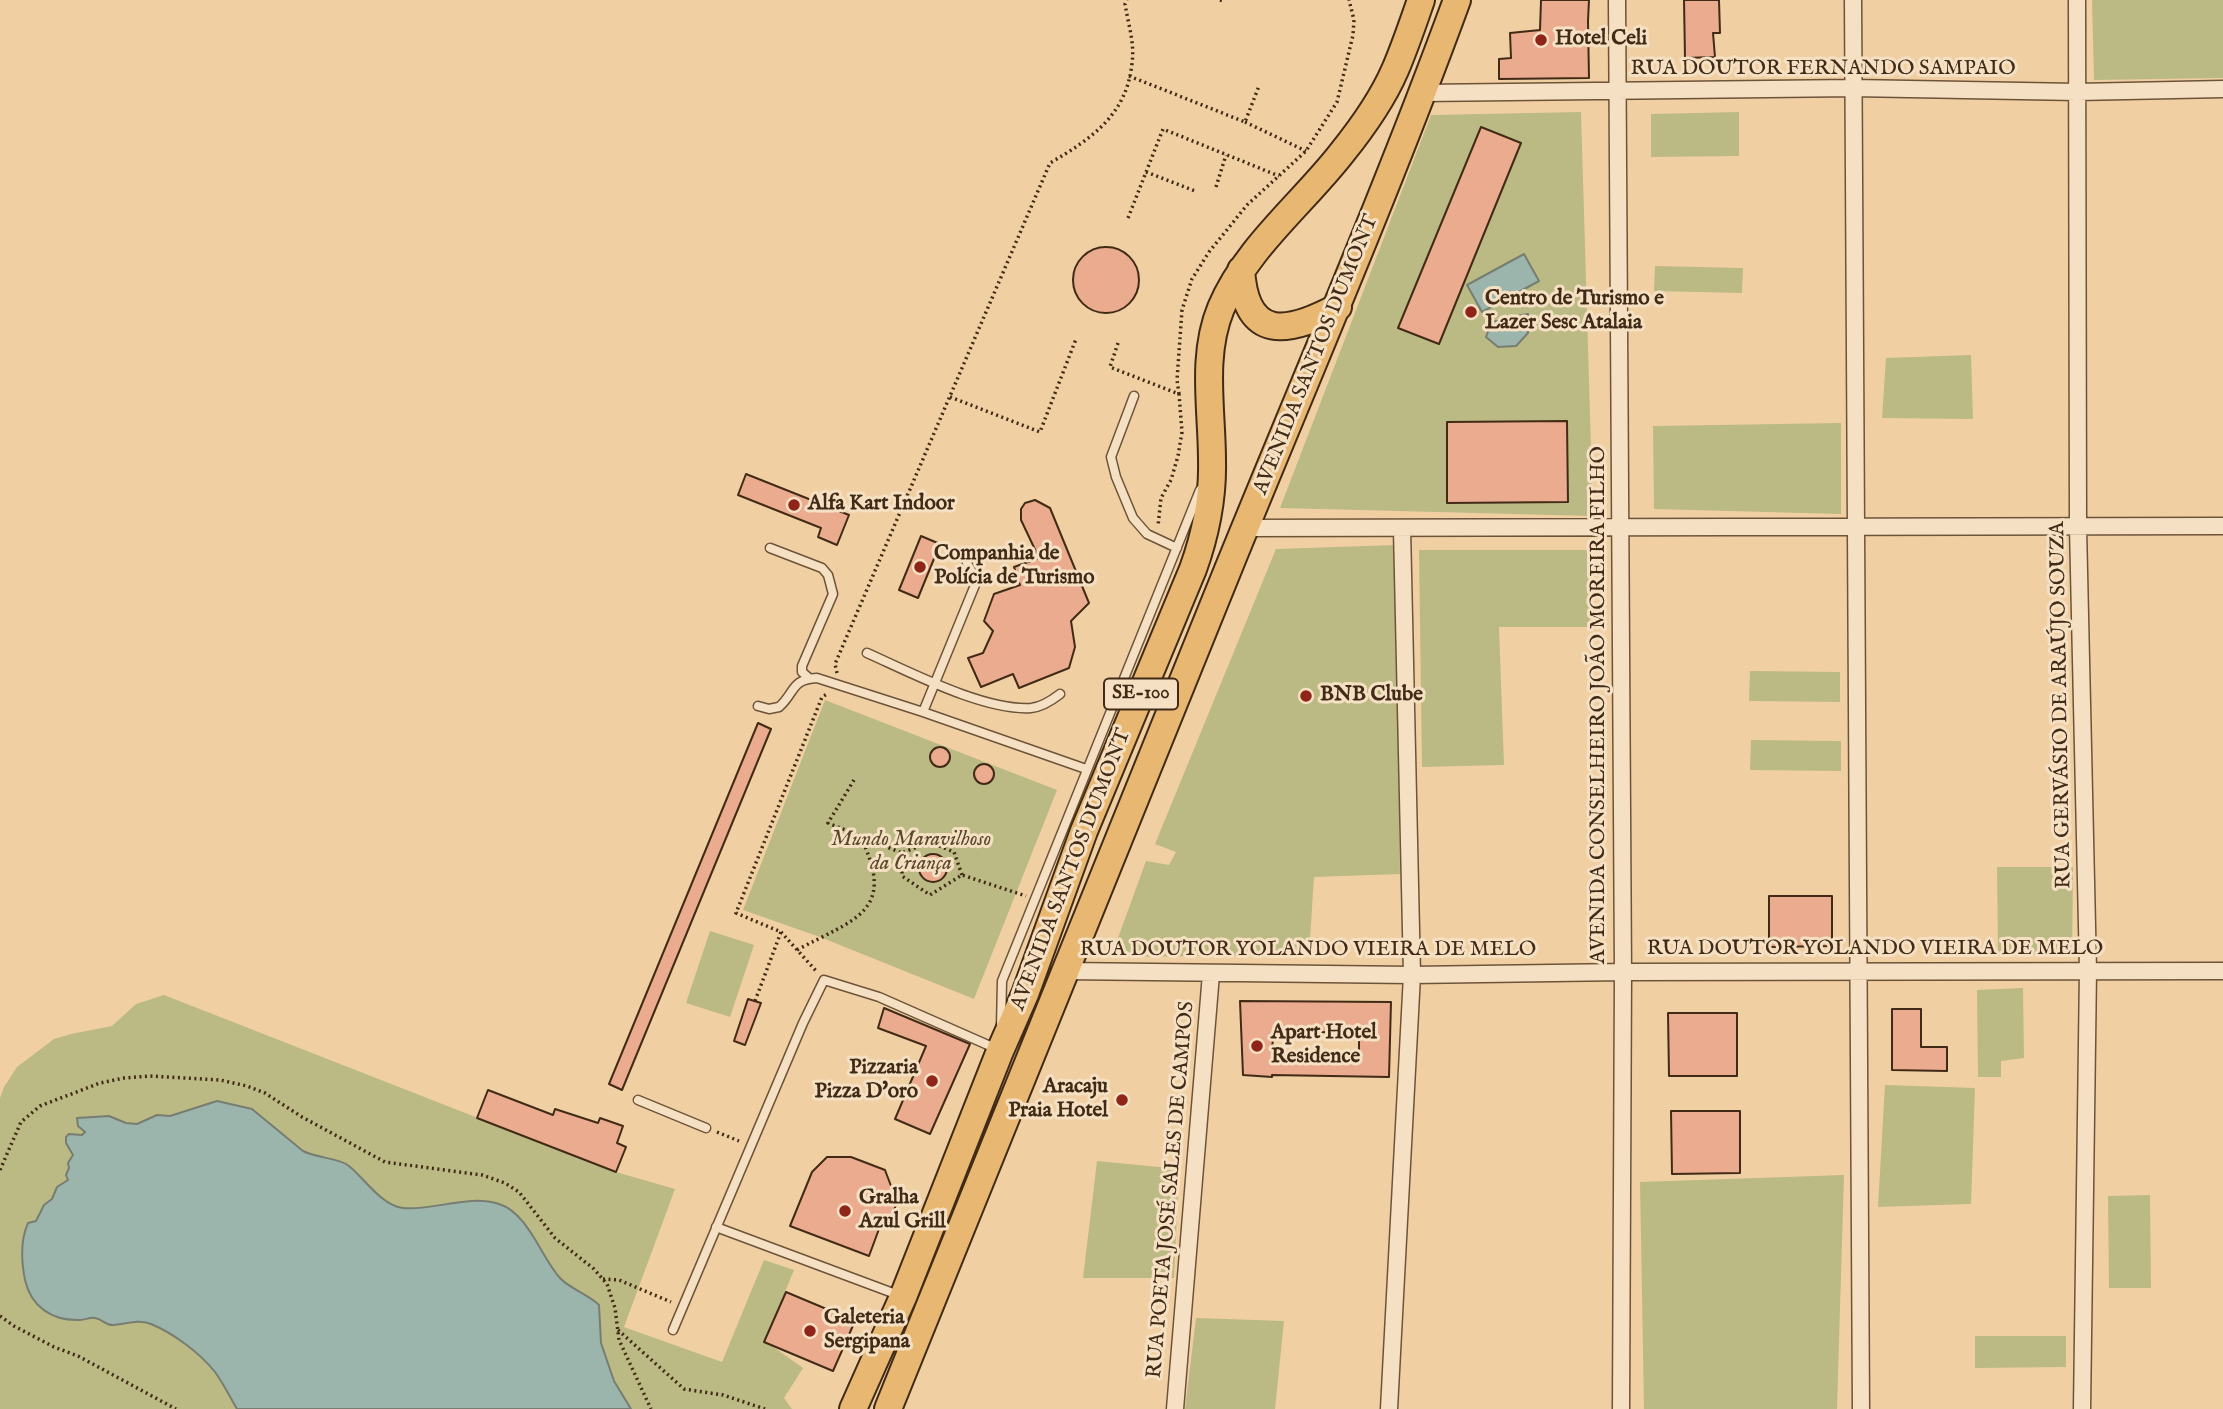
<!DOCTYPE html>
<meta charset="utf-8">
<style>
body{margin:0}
canvas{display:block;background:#f0cfa3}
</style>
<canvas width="2223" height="1409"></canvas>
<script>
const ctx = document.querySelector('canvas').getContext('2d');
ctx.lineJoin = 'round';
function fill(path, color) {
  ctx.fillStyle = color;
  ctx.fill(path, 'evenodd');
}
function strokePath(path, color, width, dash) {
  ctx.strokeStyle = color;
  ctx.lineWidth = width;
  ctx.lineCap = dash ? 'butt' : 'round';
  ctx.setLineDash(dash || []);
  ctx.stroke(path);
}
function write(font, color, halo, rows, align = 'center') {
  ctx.font = font + ' "IM FELL English",serif';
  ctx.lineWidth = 6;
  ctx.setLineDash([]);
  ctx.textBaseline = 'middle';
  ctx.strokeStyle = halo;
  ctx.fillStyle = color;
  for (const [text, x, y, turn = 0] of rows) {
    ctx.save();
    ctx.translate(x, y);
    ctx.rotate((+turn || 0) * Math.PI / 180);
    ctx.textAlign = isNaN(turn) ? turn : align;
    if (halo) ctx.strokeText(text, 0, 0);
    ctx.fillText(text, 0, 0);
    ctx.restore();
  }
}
fill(new Path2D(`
 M2092,0H2223V78L2094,80Z
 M1581,112L1593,516L1280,508L1431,115Z
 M1739,112V156L1651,157V114Z
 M1655,266L1743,268L1742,293L1654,291Z
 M1971,355L1973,419L1882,418L1886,358Z
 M1841,423V514L1654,509L1653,426Z
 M1395,545L1400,874L1314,877L1309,955L1111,957L1146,861L1169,865L1176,852L1155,844L1276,549Z
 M1419,550H1590V627H1499L1504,765L1422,767Z
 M1750,671L1840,672V702L1749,701Z
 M825,700L1057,790L974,999L820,937L743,910Z
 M1751,740L1841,741V771L1750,770Z
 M1997,867H2073L2072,956L1998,954Z
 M710,931L754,945L730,1017L686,1003Z
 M2023,988L2024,1058L2001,1061V1077H1978L1977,990Z
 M164,995L616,1172L675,1189L624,1327L722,1362L764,1260L794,1270L765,1341L803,1368L784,1398L792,1409H0V1098L4,1087L17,1067L54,1039L71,1034L112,1026L136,1004Z
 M1885,1085L1975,1088L1971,1204L1878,1207Z
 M1097,1161L1179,1169L1174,1278H1083Z
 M1844,1175L1837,1409H1644L1640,1182Z
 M2150,1195L2151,1288H2109L2108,1196Z
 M1196,1318L1284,1321L1275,1409H1185Z
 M1975,1336H2066V1367L1975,1368Z`), '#bcba84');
const water = new Path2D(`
 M1524,254L1539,281L1482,312L1467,285Z
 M1528,314V333L1516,346L1498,347L1486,337L1492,321C1508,323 1513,315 1528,314Z
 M217,1101L252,1109L303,1151C316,1158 340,1158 349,1166C364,1178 382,1206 403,1208C434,1211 468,1194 499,1204C528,1213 541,1257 560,1278C570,1289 588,1294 599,1305L601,1343L614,1381L631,1409H237C230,1397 223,1383 215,1372C200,1353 173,1333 151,1324C137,1319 128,1324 114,1325C105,1326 103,1319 95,1318C90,1317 85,1320 80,1320C51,1321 31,1306 25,1280C21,1260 20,1241 28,1223L36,1221L44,1205L52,1199L57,1187L68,1180L66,1175L69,1168L68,1163L73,1155L66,1143V1137L69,1134L82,1135L85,1132L78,1126L77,1118L109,1116L126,1123L137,1124L157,1115L170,1116Z`);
fill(water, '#9bb5ad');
strokePath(water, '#777e71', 2);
const building = new Path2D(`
 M1541,0H1589L1588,21L1589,78L1499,79V59L1511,58L1510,33L1540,30Z
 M1684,0H1719L1720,33H1713L1715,57L1685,58Z
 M1481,127L1521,143L1439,344L1398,328Z
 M1073 280a33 33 0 1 1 66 0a33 33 0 1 1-66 0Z
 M1567,421L1568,502L1447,503V422Z
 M746,474L849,515L837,545L818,537L821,528L738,495Z
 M1035,500L1050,508L1089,603L1071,621L1075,647L1069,668L1019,688L1013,674L981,687L968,658L983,653L993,631L984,621L994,594L1020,585L1014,567L1039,558L1021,520V509L1025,503Z
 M921,536L940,544L918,598L899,590Z
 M758,723L771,729L622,1090L609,1084Z
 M930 757a10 10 0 1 1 20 0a10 10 0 1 1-20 0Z
 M974 774a10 10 0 1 1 20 0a10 10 0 1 1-20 0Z
 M919 868a14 14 0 1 1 28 0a14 14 0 1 1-28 0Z
 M1769,896H1832V946L1769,947Z
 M748,999L761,1003L745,1045L734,1041Z
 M1240,1001L1391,1002L1389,1077L1272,1075V1077L1243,1075ZM1273,1031L1359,1033V1060L1272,1059Z
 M884,1008L970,1044L930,1134L895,1119L926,1046L878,1028Z
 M1892,1009H1921V1047H1947V1071L1892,1070Z
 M1668,1013H1737V1076H1669Z
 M488,1090L553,1115L555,1109L598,1123L600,1118L623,1126L617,1143L626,1147L616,1172L477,1118Z
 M1671,1111H1740V1173L1672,1174Z
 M827,1157H851L885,1170L897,1202L891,1219L879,1229L869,1256L790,1226L812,1172Z
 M786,1292L855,1321L833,1371L764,1342Z`);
fill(building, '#ebab8e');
strokePath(building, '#412b16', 2);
const lane = new Path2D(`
 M1134,396L1111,457L1116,477L1133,518L1147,534L1177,548
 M770,548L822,568L828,575L833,594L802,666V672L809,678
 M867,653C910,672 984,711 1031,708C1042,707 1051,701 1060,694
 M758,706L769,709L779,707C795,693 791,679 817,678L923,712L1086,769
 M923,712L975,585L974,576L967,563
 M1001,1026L1002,981L1200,490
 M638,1100L706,1128
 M716,1227L901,1296
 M673,1330L803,1023L824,980L879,997L997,1049`);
const street = new Path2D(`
 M1617,0L1623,972L1621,1409
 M1853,0L1861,1409
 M2077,0L2078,527L2088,970L2082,1409
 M1423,93L1853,88L2077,92L2223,89
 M1245,528L2223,526
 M1065,971L1412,975L1623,972L2223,971
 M1175,1409L1211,974
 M1389,1409L1412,975L1402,529`);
const primary = new Path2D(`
 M1241,270C1246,342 1288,334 1338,307
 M853,1409L903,1297L1000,1051L1025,994L1084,831L1193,569C1206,533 1213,498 1212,460C1212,410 1201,356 1221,308C1246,248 1301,205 1341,154C1362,128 1382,100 1395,70C1405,47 1413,23 1421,0
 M888,1409C1001,1128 1114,847 1229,567C1306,378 1387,191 1457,0`);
strokePath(lane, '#6d5439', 11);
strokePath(street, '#6d5439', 19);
strokePath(primary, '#412b16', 30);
strokePath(new Path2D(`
 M1220,0L1223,1
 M1129,76L1245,122L1259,86
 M1245,122L1306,151
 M1146,172L1195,191
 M1216,187L1226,155
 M1128,218L1163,129L1279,176
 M1118,343L1110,367L1179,394L1182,432L1178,456L1171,480L1161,498L1158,526
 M1179,394L1177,380L1182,310L1192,279L1209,252L1247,205L1306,151L1337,102L1353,35L1354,20L1349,0
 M950,397L1040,432L1076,339
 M837,673L835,664L1050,163C1091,139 1127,115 1132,63C1135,44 1128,23 1125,4L1127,0
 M854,780L828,823L902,853
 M962,875L954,852L930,842L902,853V876L930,895L962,875L1026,896
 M781,932L817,972
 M797,950C854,919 898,912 860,836
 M755,1001L781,932L736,913L822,697L827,694
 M717,1132L739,1141
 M0,1170L21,1122L40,1106L100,1083L124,1078L150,1076L220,1080L247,1086L265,1093L302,1117L385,1162L482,1175L505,1183L519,1192L555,1238L594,1269L607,1284L615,1308L619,1340L651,1409
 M603,1279L619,1280L671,1302
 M0,1316L14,1326L54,1347L78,1356L176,1409
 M618,1330L684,1389L723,1395L765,1409`), '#412b16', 3.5, [2, 3.5]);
strokePath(lane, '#f5e0c3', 8);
strokePath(street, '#f5e0c3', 16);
strokePath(primary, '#e8b872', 26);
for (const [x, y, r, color] of [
 [1541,40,7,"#8f2418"],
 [1471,312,7,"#8f2418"],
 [794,505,7,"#8f2418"],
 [920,567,7,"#8f2418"],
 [1306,696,7,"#8f2418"],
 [1257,1046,7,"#8f2418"],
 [932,1081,7,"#8f2418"],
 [1122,1100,7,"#8f2418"],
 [845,1211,7,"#8f2418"],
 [810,1331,7,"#8f2418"]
]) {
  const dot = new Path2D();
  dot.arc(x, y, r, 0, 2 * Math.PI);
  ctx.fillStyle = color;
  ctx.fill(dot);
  strokePath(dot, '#f5e0c3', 2.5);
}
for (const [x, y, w] of [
 [1141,694,74]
]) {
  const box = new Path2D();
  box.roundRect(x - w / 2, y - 15.5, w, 31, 5);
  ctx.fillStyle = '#f5e0c3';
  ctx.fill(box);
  strokePath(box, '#412b16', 2);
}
write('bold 19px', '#412b16', null, [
 ["SE-100",1141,694]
]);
write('bold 21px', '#412b16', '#f5e0c3', [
 ["Hotel Celi",1555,40],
 ["Centro de Turismo e",1485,300],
 ["Lazer Sesc Atalaia",1485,324],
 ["Alfa Kart Indoor",808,505],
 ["Companhia de",934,555],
 ["Polícia de Turismo",934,579],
 ["BNB Clube",1320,696],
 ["Apart Hotel",1271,1034],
 ["Residence",1271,1058],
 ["Pizzaria",918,1069,"right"],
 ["Pizza D'oro",918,1093,"right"],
 ["Aracaju",1108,1088,"right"],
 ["Praia Hotel",1108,1112,"right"],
 ["Gralha",859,1199],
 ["Azul Grill",859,1223],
 ["Galeteria",824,1319],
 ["Sergipana",824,1343]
], 'left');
write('21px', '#412b16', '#f5e0c3', [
 ["RUA DOUTOR FERNANDO SAMPAIO",1823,70],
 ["AVENIDA SANTOS DUMONT",1317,355,-68],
 ["AVENIDA CONSELHEIRO JOÃO MOREIRA FILHO",1600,705,-90],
 ["RUA GERVÁSIO DE ARAÚJO SOUZA",2062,705,-91],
 ["AVENIDA SANTOS DUMONT",1072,870,-69],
 ["RUA DOUTOR YOLANDO VIEIRA DE MELO",1875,950],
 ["RUA DOUTOR YOLANDO VIEIRA DE MELO",1308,951],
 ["RUA POETA JOSÉ SALES DE CAMPOS",1172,1190,-85]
]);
write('italic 21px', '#5a482c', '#f5e0c3', [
 ["Mundo Maravilhoso",911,841],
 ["da Criança",911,865]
]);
</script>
